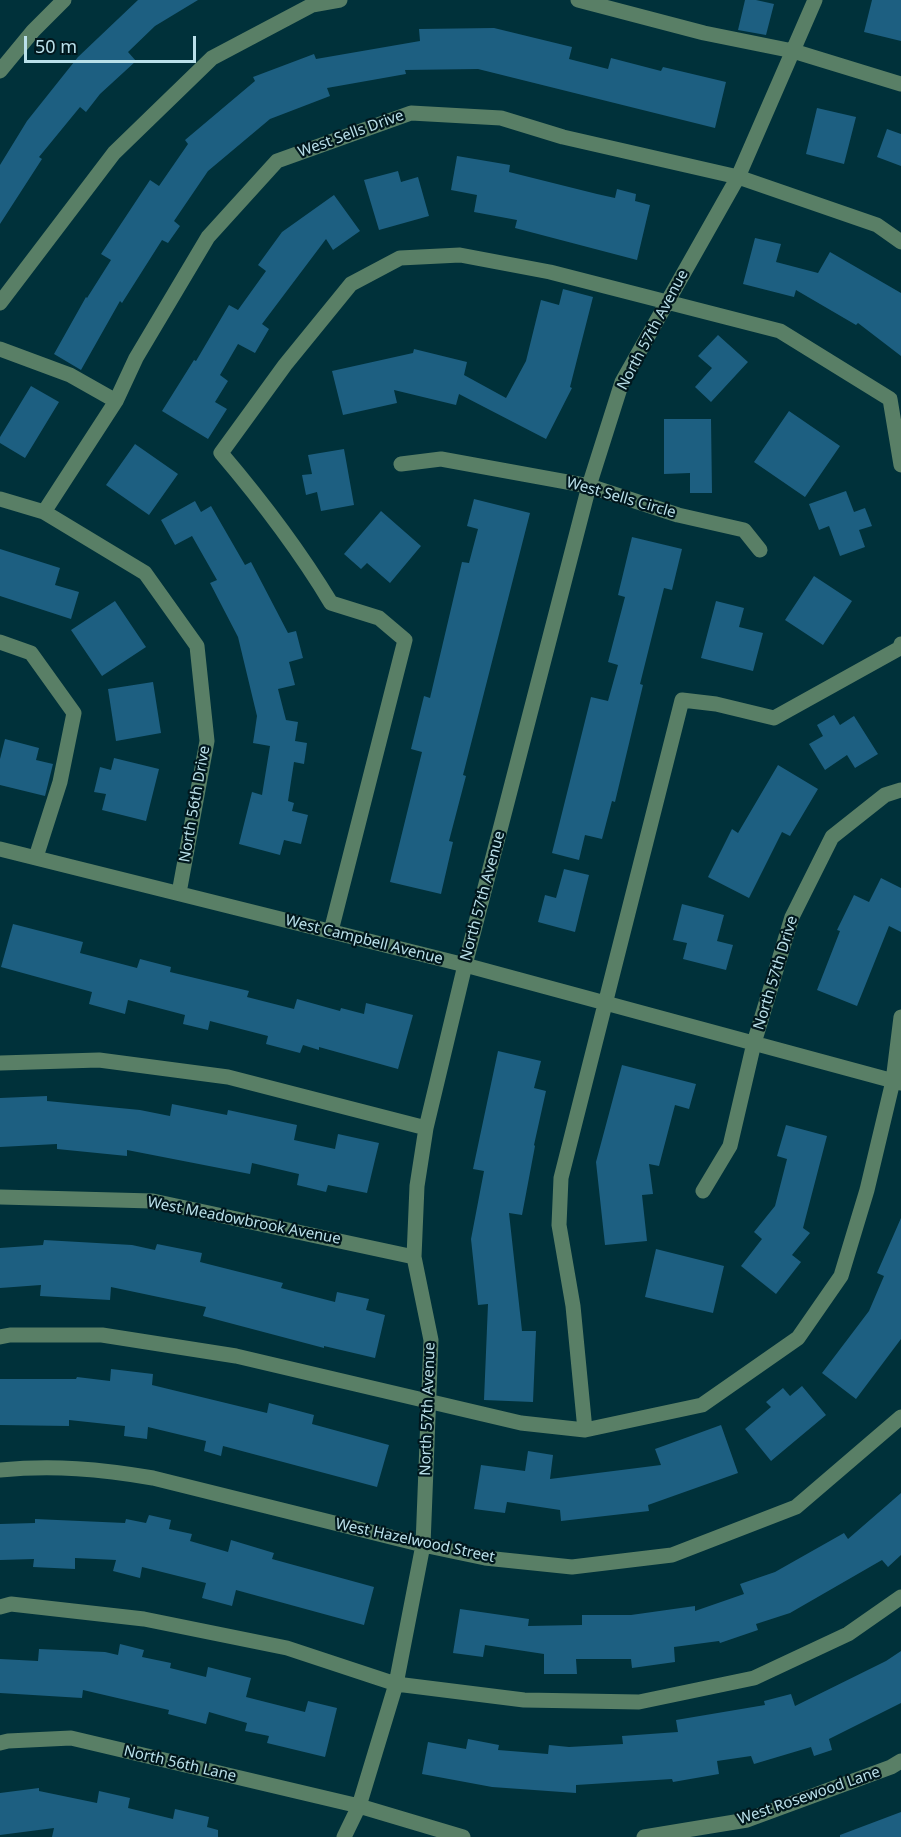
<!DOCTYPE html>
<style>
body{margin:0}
#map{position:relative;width:901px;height:1837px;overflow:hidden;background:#00313a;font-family:"Noto Sans",sans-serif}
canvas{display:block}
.scale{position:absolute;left:24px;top:36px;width:172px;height:27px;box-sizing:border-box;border:3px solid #bae0ea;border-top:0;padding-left:8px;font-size:18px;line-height:21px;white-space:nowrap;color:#bae0ea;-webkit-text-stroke:4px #00171d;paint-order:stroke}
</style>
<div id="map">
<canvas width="901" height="1837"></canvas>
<div class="scale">50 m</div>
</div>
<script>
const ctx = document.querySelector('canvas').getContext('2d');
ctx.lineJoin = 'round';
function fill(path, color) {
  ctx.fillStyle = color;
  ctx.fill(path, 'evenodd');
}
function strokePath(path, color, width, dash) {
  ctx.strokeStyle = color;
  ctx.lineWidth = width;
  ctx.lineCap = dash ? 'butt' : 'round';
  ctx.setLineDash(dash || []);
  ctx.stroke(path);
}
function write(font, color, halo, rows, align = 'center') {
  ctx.font = font + ' "Noto Sans",sans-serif';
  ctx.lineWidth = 4.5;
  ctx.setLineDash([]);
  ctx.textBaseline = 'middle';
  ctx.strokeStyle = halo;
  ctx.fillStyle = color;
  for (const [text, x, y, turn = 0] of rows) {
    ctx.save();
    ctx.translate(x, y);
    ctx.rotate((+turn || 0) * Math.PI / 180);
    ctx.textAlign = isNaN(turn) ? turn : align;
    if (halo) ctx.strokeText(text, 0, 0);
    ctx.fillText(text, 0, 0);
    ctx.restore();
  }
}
fill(new Path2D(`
 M138,0H198L155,26L128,52L136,61L100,94L86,112L80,107L39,157L42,159L0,224V165L27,121L78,57Z
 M745,0H756L774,4L766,35L738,30Z
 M872,0H901V41L864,32Z
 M494,28L572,47L569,59L608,69L611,58L661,71L663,67L726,82L715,128L478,69L405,70L406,74L327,88L330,96L270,119L208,171L174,221L180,226L168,243L162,240L122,303L120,301L81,370L54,354L86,297L87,298L111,260L101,254L150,180L159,186L188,144L185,140L255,81L253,77L314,54L316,59L420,41L419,29Z
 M817,108L856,117L844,164L806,154Z
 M887,129L901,134V166L877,157Z
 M457,156L510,165L509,172L597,194L615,198L617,189L636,194L635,201L650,205L637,260L515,228L517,220L474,212L477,195L451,190Z
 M398,171L401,182L418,177L429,216L379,230L364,180Z
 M334,195L360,231L333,250L326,239L262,324L269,329L255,353L238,344L220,375L228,381L215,402L227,409L208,439L162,411L194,360L196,361L229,305L238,310L266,271L258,265L282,232Z
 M755,238L781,244L776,262L818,273L830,252L901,293V356L858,323L856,325L796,290L794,297L743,284Z
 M563,289L593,297L570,387L572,388L546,439L459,394L456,405L394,390L397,403L343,415L332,371L413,353L414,349L467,362L464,375L506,398L526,361L541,300L559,305Z
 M718,335L748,362L711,402L695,387L712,368L698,356Z
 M31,386L59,402L25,458L0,443V437Z
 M789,411L840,446L805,497L754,462Z
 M664,419H711L712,493H690V473L664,474Z
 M135,444L178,474L149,515L106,485Z
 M344,449L354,505L321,511L317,492L306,495L302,475L312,474L308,455Z
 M846,491L854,512L865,508L872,526L859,530L865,547L840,556L829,526L819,530L809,504Z
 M474,499L530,513L463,775L466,776L449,841L453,842L441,894L390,882L422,752L411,749L424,696L430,698L462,562L469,563L478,529L467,526Z
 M195,501L201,512L211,506L245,565L251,562L288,633L296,631L303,658L289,662L295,685L278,689L286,720L298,722L295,741L307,743L304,764L294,762L288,801L294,803L292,811L308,815L301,844L284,840L280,855L239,844L252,792L262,795L270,746L253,743L257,716L238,637L210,583L217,580L192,536L175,545L161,520Z
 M381,511L421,546L390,583L367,563L361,569L344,554Z
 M632,537L682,549L672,590L664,588L640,684L643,685L615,802L612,801L602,839L585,835L579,860L552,853L591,697L608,701L618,665L608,662L625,597L618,595Z
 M0,549L60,568L55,585L79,592L71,619L0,596Z
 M814,576L852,601L823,645L785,620Z
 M115,601L146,647L102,676L71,630Z
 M716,601L744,608L739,627L763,633L753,671L701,658Z
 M153,682L161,733L116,741L108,689Z
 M834,715L840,725L854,716L878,754L855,768L847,755L825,770L809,744L823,736L817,725Z
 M5,739L39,748L36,760L53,764L45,796L0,785V759Z
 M114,758L159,769L146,821L102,810L106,794L94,792L100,767L111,770Z
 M778,765L818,789L790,836L782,832L749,898L708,877L732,829L738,833Z
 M564,869L589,875L575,932L538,922L545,895L556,898Z
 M881,878L901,888V932L889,926L857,1006L817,990L840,931L837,930L854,895L869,902Z
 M682,904L724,915L717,941L733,945L726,970L683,959L687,943L673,940Z
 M13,924L83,942L80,953L137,968L140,959L171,967L170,972L249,991L247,997L294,1009L297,999L340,1011L341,1008L364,1014L366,1003L413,1015L398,1069L319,1047V1050L303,1045L300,1053L266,1044L268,1036L210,1021L208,1030L183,1024L185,1015L128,1000L125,1014L89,1004L92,992L1,967Z
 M498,1051L541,1061L534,1088L546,1091L534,1145L535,1146L522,1215L509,1213L522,1331H536L533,1402L484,1400L488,1304L478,1305L471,1239L484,1171L473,1169Z
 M622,1065L696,1084L689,1109L675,1105L659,1166L649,1164L653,1194L642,1195L647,1241L605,1245L596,1162Z
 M47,1096V1101L140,1110L170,1116L172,1104L227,1115L228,1110L297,1125L294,1140L335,1149L338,1134L379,1143L367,1193L328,1185L326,1192L297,1185L299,1174L252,1163L250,1174L127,1150V1156L57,1149V1144L0,1147V1098Z
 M786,1125L827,1136L803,1228L810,1233L792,1255L801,1262L776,1294L741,1266L762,1239L754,1232L775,1206L787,1159L777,1156Z
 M901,1218V1339L856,1399L822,1373L869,1311L884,1276L877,1273Z
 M44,1240L132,1245L155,1250L157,1244L202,1253L200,1262L283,1283L281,1288L335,1302L337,1292L369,1299L366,1310L385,1315L375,1358L324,1346V1348L203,1316L206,1307L111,1287L110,1300L40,1296L41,1285L0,1288V1248L43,1245Z
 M656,1249L724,1266L713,1313L645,1297Z
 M111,1369L153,1374L152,1385L267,1413L269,1403L314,1415L312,1424L389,1445L377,1487L223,1446L221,1456L204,1451L206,1441L148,1427L147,1439L124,1436L125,1426L69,1420V1426L0,1425V1379H76L77,1377L110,1381Z
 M802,1386L826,1415L771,1461L745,1429L771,1407L766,1402L783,1388L790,1396Z
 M721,1425L738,1473L648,1505L649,1511L561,1521L560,1510L507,1502L505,1513L474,1509L481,1465L525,1471L528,1451L553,1455L550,1479L661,1465L655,1449Z
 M901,1493V1555L888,1567L882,1560L790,1613L756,1624L758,1630L720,1643L719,1641L674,1647L675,1662L632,1668L631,1659H576L577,1674H544V1654L485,1645L483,1657L453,1653L460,1609L529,1619L528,1626L582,1625V1615H631L695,1606V1611L744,1594L740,1584L775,1572L844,1533L848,1539Z
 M149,1515L171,1520L169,1529L192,1534L190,1541L228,1552L231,1540L274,1553L272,1559L374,1587L364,1625L236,1590L232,1606L202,1598L206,1583L142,1567L140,1578L113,1571L116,1560L75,1558V1569L33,1567L34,1559L0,1560V1524L35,1523V1519L125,1523L126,1519L146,1523Z
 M120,1644L144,1650L142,1657L171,1663L170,1668L206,1677L208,1667L251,1678L246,1697L305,1712L308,1701L337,1708L325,1757L267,1743L269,1736L245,1731L247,1723L209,1712L206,1724L168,1714L169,1710L83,1690L82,1698L0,1693V1659L38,1661L39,1649L105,1652L118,1655Z
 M901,1651V1703L829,1739L832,1750L814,1756L811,1747L754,1764L751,1756L717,1761L719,1774L673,1782L672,1779L576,1785V1793L492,1787L422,1774L428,1742L466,1749L468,1739L499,1745L498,1750L548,1754L549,1745L569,1747L623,1744L622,1736L678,1732L676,1720L765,1705L764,1701L791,1694L795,1706L886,1661Z
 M39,1788V1791L97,1803L99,1791L130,1798L128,1808L173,1819L175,1809L209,1817L207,1827L218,1830V1837H52L54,1828L0,1835V1793Z
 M901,1812V1837H840V1835Z`), '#1d5f81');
strokePath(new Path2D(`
 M578,0L704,33L793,51L901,84
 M0,71L33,31L64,0
 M0,303L114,153L212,58L312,5L340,0
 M0,349L70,375L116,401
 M401,464L441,459L589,486L678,515L744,530L760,550
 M0,499L44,512L145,573L197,646L207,741L179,893
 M44,512L116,401L136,358L208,237L277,161L411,113L501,118L563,137L738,177L877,225L901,242
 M0,642L31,653L74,713L60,782L36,857
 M0,849L465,965L901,1083
 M331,931L405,640L379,618L331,603C299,550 261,500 221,453L285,365L351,284L400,258L460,255L550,272L780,331L890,399L901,465
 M0,1063L99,1060L228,1077L426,1128
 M703,1191L730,1146L754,1043L792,917L832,837L885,795L901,790
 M0,1197L153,1201L414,1257
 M0,1337L10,1335H102L236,1356L521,1423L585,1430L702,1405L798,1338L841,1276L867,1190L893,1081L901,1017
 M585,1430L573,1306L559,1225L561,1178L682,700L716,704L774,718L900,648L901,644
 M0,1470C54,1465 100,1469 153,1478L423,1545L485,1558L572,1567L672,1555L796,1507L901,1417
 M0,1607L11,1604L144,1619L287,1648L396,1684L524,1700L639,1702L754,1678L848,1634L901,1597
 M0,1743L8,1741L71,1738L359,1806L463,1837
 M344,1837L359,1806L396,1684L423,1545L431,1340L414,1257L417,1186L426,1128L465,965L589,486L622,382L738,177L815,0
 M644,1837L747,1820L891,1767L901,1761`), '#597f66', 15);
write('15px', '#bae0ea', '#00171d', [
 ["West Sells Drive",351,134,-20],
 ["North 57th Avenue",653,330,-62],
 ["West Sells Circle",621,498,16],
 ["North 56th Drive",195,804,-80],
 ["North 57th Avenue",483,896,-75],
 ["West Campbell Avenue",364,940,14],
 ["North 57th Drive",776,973,-73],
 ["West Meadowbrook Avenue",244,1221,11],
 ["North 57th Avenue",428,1409,-88],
 ["West Hazelwood Street",415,1541,12],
 ["North 56th Lane",180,1764,13],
 ["West Rosewood Lane",809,1796,-19]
]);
</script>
